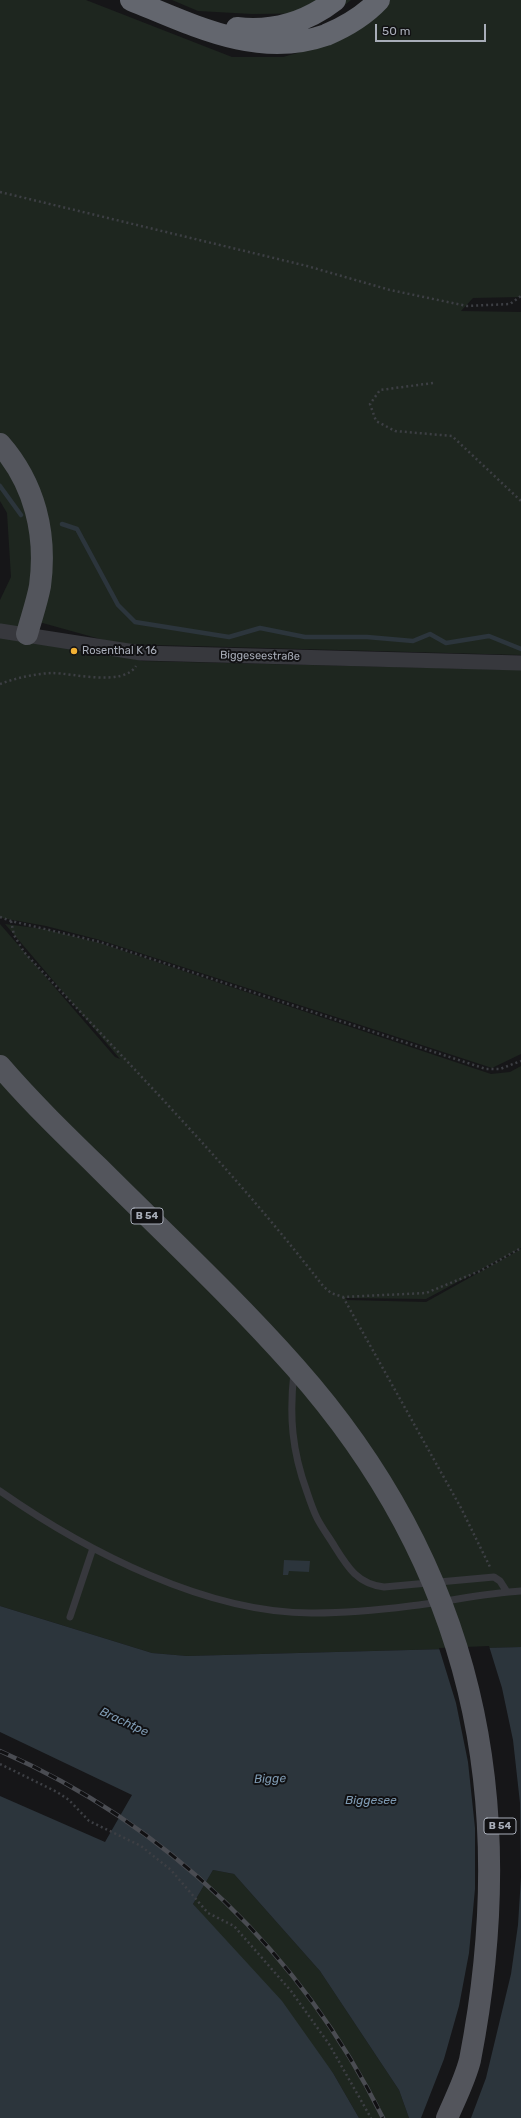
<!DOCTYPE html>
<meta charset="utf-8">
<style>
body{margin:0}
#map{position:relative;width:521px;height:2118px;overflow:hidden;background:#161618;font-family:Rubik,sans-serif}
canvas{display:block}
.scale{position:absolute;left:375px;top:24px;width:111px;height:18px;box-sizing:border-box;border:2px solid #a8adb8;border-top:0;padding-left:5px;font-size:12px;line-height:14px;white-space:nowrap;color:#a8adb8;-webkit-text-stroke:3px #111113;paint-order:stroke}
</style>
<div id="map">
<canvas width="521" height="2118"></canvas>
<div class="scale">50 m</div>
</div>
<script>
const ctx = document.querySelector('canvas').getContext('2d');
ctx.lineJoin = 'round';
function fill(path, color) {
  ctx.fillStyle = color;
  ctx.fill(path, 'evenodd');
}
function strokePath(path, color, width, dash) {
  ctx.strokeStyle = color;
  ctx.lineWidth = width;
  ctx.lineCap = dash ? 'butt' : 'round';
  ctx.setLineDash(dash || []);
  ctx.stroke(path);
}
function write(font, color, halo, rows, align = 'center') {
  ctx.font = font + ' Rubik,sans-serif';
  ctx.lineWidth = 4;
  ctx.setLineDash([]);
  ctx.textBaseline = 'middle';
  ctx.strokeStyle = halo;
  ctx.fillStyle = color;
  for (const [text, x, y, turn = 0] of rows) {
    ctx.save();
    ctx.translate(x, y);
    ctx.rotate((+turn || 0) * Math.PI / 180);
    ctx.textAlign = isNaN(turn) ? turn : align;
    if (halo) ctx.strokeText(text, 0, 0);
    ctx.fillText(text, 0, 0);
    ctx.restore();
  }
}
fill(new Path2D(`
 M0,0H86L232,57H283L326,45L388,0H521V297L473,298L461,311L521,312V655L118,644L39,622L31,633L142,661L521,670V1054L492,1068L100,940L46,926L2,918L0,919V600L11,577L7,513L0,501Z
 M172,0H351L335,13L252,14L198,11Z
 M0,924L115,1057L120,1059L5,924L44,929L100,943L491,1074L510,1072L521,1066V1248L426,1299L345,1298L347,1300L426,1302L521,1249V1647L187,1656L152,1653L0,1606Z
 M213,1870L234,1874L320,1971L399,2090L409,2118H359L333,2073L193,1904Z`), '#1e261f');
fill(new Path2D(`
 M284,1560L310,1561L309,1572L289,1571L288,1575H283Z
 M0,1606L152,1653L187,1656L521,1647V2118H409L399,2090L320,1971L234,1874L213,1870L193,1904L282,2001L333,2073L359,2118H0V1796L105,1842L132,1795L0,1732Z`), '#2c353c');
fill(new Path2D(`
 M489,1646L502,1688L513,1740L520,1803L521,1877L518,1925L511,1974L486,2078L471,2118H421L444,2059L459,2006L469,1953L475,1889V1828L468,1762L456,1703L439,1648Z`), '#161618');
strokePath(new Path2D(`
 M0,486L21,515
 M62,524L77,529L118,605L135,622L229,637L260,628L305,637H367L413,641L430,634L446,643L489,636L521,649`), '#2c353c', 4.5);
strokePath(new Path2D(`
 M0,192L307,266L390,290L467,306L510,304L521,296
 M433,383L380,390L370,404L376,421L395,431L452,436L521,501
 M0,684C16,678 34,674 51,673C73,673 123,687 136,666
 M0,917L11,921L100,942L486,1069H500L521,1061
 M11,921L14,935L24,952C126,1061 232,1168 323,1286L331,1293L343,1297L426,1293L480,1271L521,1248
 M343,1297L461,1508L490,1567
 M0,1764L57,1792L69,1800L89,1821L141,1846L171,1870L208,1913L234,1926L291,1991L329,2044L371,2118`), '#3d3f44', 2.5, [2, 3]);
strokePath(new Path2D(`
 M294,1372C289,1416 292,1451 307,1492C310,1501 313,1510 317,1518C322,1528 329,1537 335,1547C348,1568 358,1584 384,1587L494,1577L500,1581L507,1592
 M0,1491C86,1551 207,1614 314,1613C346,1613 379,1610 410,1606C447,1602 484,1593 521,1591
 M70,1617L93,1548`), '#37383d', 7);
strokePath(new Path2D(`
 M0,631L141,653L521,663`), '#37383d', 15);
strokePath(new Path2D(`
 M0,444C35,484 47,534 40,586C37,602 31,619 27,634
 M0,1066C31,1102 65,1135 99,1168C165,1234 233,1297 295,1367C473,1568 521,1797 470,2060C465,2080 455,2099 447,2118`), '#53555c', 22);
strokePath(new Path2D(`
 M131,0C193,25 258,59 326,35C345,27 365,15 379,0
 M237,28C273,32 307,22 335,0`), '#63666e', 22);
const rail = new Path2D(`
 M0,1751C167,1824 302,1955 383,2118`);
strokePath(rail, '#4a4c52', 4.5);
strokePath(rail, '#111113', 3, [9]);
for (const [x, y, r, color] of [
 [74,651,4,"#f2b134"]
]) {
  const dot = new Path2D();
  dot.arc(x, y, r, 0, 2 * Math.PI);
  ctx.fillStyle = color;
  ctx.fill(dot);
  strokePath(dot, '#111113', 1.5);
}
for (const [x, y, w] of [
 [147,1216,32],
 [500,1826,32]
]) {
  const box = new Path2D();
  box.roundRect(x - w / 2, y - 8, w, 16, 3);
  ctx.fillStyle = '#111113';
  ctx.fill(box);
  strokePath(box, '#a8adb8', 1);
}
write('bold 10px', '#a8adb8', null, [
 ["B 54",147,1216],
 ["B 54",500,1826]
]);
write('11px', '#a8adb8', '#111113', [
 ["Rosenthal K 16",82,651]
], 'left');
write('11px', '#a8adb8', '#111113', [
 ["Biggeseestraße",260,656,1]
]);
write('italic 12px', '#7f9bb3', '#111113', [
 ["Brachtpe",124,1722,25],
 ["Bigge",270,1779,-2],
 ["Biggesee",371,1801]
]);
</script>
